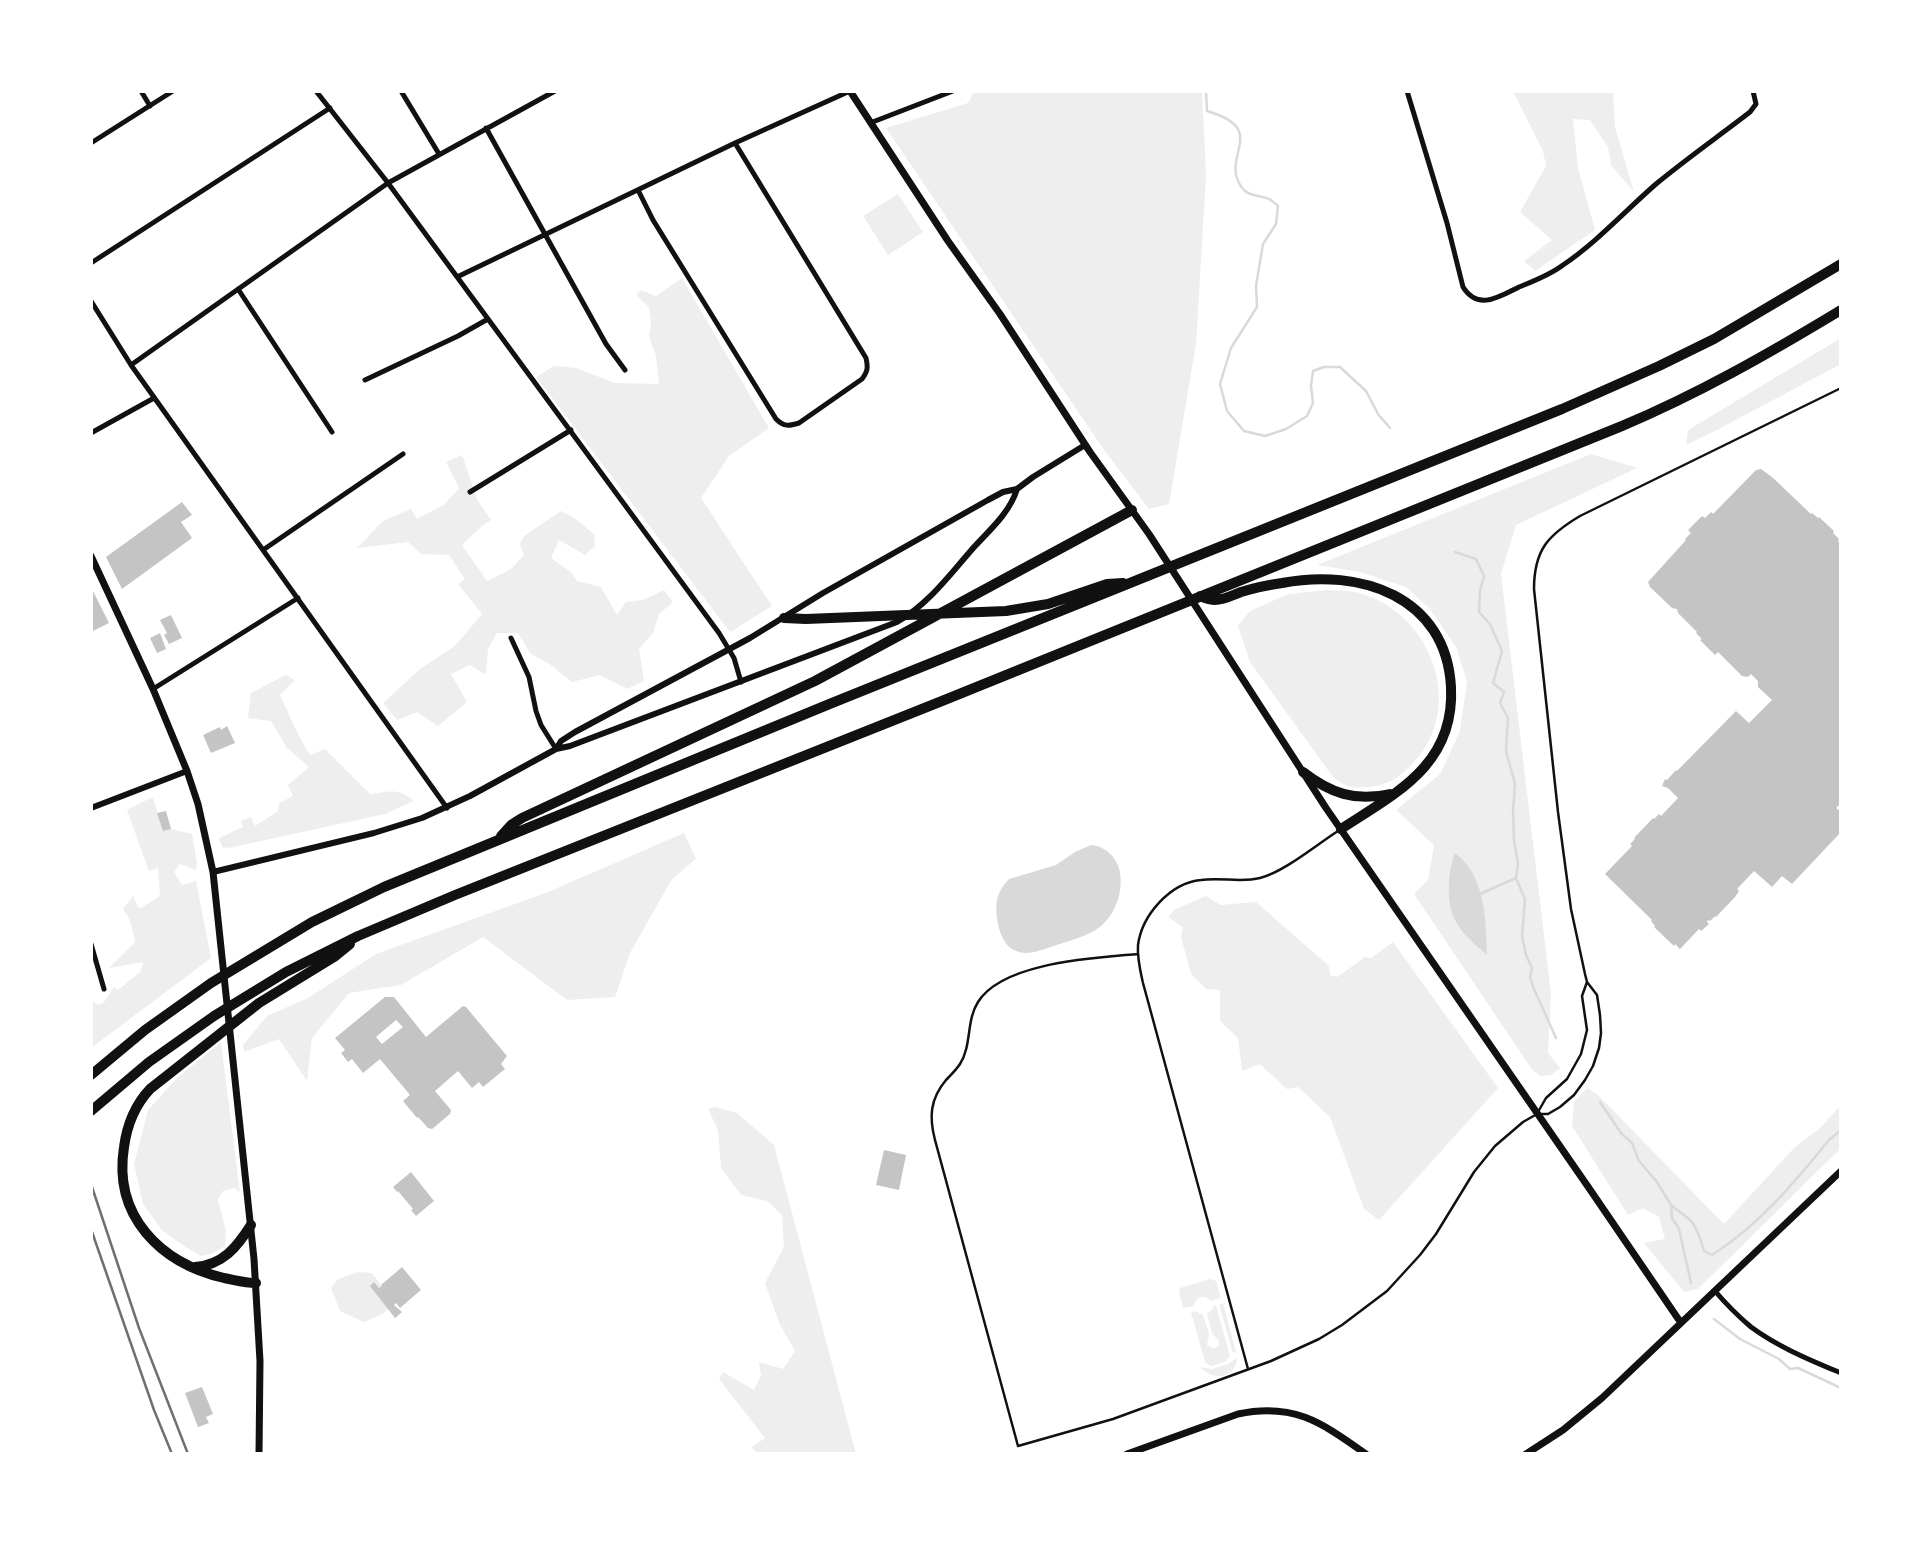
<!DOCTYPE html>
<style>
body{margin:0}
#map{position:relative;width:1932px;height:1545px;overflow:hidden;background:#fff;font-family:Inter,sans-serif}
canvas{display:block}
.frame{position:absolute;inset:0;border:93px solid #fff;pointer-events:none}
</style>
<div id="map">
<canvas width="1932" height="1545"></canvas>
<div class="frame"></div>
</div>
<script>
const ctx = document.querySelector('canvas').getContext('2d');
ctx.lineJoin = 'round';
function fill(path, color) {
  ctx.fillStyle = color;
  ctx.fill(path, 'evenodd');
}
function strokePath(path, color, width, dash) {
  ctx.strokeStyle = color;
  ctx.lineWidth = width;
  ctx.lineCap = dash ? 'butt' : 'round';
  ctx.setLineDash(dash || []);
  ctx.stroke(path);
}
fill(new Path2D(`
 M974,91H1202L1206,176L1196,344L1169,504L1149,509L1104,450L886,128L968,103Z
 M1513,91H1613L1615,127L1634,192L1611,165L1608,147L1590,120L1573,119L1578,168L1595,230L1535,271L1524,261L1552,240L1520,212L1546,166L1543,151Z
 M898,194L923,232L888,255L863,216Z
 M682,278L769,428L729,456L701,498L772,606L730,632L536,377L554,366L576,368L615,383L659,384L656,355L649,337L651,322L649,307L636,295L641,290L656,296Z
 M1841,338V364L1717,430L1686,445L1688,430Z
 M1591,454L1637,468L1516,525L1501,574L1551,994L1548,1053L1560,1068L1551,1075L1540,1076L1531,1068L1414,894L1428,880L1434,845L1396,810L1440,774L1460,731L1467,681L1456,647L1429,608L1406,587L1360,572L1317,565Z
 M462,455L478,501L491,520L482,526L462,545L487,581L511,569L524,555L520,544L524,536L561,511L573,517L594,534L595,546L585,555L559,540L551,558L571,572L577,581L601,587L617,615L626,602L643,600L664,590L673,602L659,614L653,633L639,649L644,681L627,689L600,675L572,682L551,665L530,653L518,633H497L488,649L486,675L470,665L451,674L467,702L438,726L417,712L397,720L383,703L420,669L455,646L482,614L458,584L465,579L449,555L421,554L408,542L357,548L383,521L411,509L417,519L445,504L459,488L446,462Z
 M1328,590C1338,591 1350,590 1359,593C1431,612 1467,707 1413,763C1400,777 1387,786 1368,787C1350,788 1347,788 1333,777L1250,662L1238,626L1250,611L1288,594Z
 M286,675L295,680L280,695C290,716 297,735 310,755L325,749L370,794C390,792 398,787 414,801L385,814L229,848L222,847L219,838L243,827L241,821L251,817L255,826L278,811L279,803L293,796L288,785L309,767L287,748L271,721L248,718L251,693Z
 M153,797L163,831L171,829L192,834L197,862L196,870L180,864L174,872L182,885L196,881L211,958L91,1048V1003L93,1001L98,1005L104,1002L114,987L118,990L141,971L143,962L109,968L135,942L130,920L123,909L133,896L138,907L141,908L160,896L158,868L149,871L127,810Z
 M684,833L696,859L672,879L630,953L615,997L567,1000L483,937L401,985L349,993L312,1038L307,1081L279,1039L244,1052L243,1045L267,1016L308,998L376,954L548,892Z
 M1206,896L1221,905L1256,902L1329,966L1330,975L1337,977L1365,957L1371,958L1393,942L1498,1088L1379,1220L1364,1209L1330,1117L1298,1087L1287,1089L1260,1064L1242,1071L1238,1038L1220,1021V990L1206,989L1191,974L1181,937L1183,927L1168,917L1174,910Z
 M221,1042L240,1193L235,1188L223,1191L218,1200L226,1231L225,1246L212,1254L201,1256L184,1246L162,1230L143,1204L134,1164L148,1110L177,1078Z
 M1587,1088L1598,1095L1724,1224L1795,1147L1820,1128L1841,1105V1148L1698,1289L1684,1292L1644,1243L1665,1239L1659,1217L1643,1208L1628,1215L1572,1126L1574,1102Z
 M715,1107L737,1113L774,1145L856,1454H757L752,1447L765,1438L719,1379L723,1372L754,1390L761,1375L759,1362L783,1369L795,1351L780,1325L765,1283L784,1247L782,1215L767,1201L741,1195L721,1168L718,1130L708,1109Z
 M358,1272L372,1273L382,1286L379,1288L374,1282L370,1286L389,1308L383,1314L364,1322L340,1311L331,1288L338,1279Z
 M1210,1279L1216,1281L1221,1298L1211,1301C1205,1294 1196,1296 1194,1306L1183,1308L1179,1292L1180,1288Z
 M1223,1303L1236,1352L1233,1353L1219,1305Z
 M1216,1305L1230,1356L1225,1362L1211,1366L1205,1362L1191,1312L1195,1311L1203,1315L1209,1334L1207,1345L1214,1349L1219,1346V1341L1212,1333L1207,1314L1212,1310L1213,1306Z
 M1237,1358C1236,1378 1212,1382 1201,1367L1212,1369L1228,1364Z`), '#eee');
fill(new Path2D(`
 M1091,845C1106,846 1117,858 1120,872C1123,892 1116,913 1101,926C1090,936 1065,942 1051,947C1040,950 1031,955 1019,952C1004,948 999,932 997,918C995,902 997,891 1009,879L1056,865L1075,852Z
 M1455,853C1486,876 1486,921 1487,955C1475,945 1460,932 1454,918C1446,901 1448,869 1455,853Z`), '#d9d9d9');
strokePath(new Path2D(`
 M1206,91L1207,111C1272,130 1217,157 1243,189C1250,197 1261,195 1269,199C1270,199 1277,205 1278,206L1276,224L1263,244L1256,286L1257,307L1231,348L1220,384L1227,411L1244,431L1265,436L1286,429L1307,416L1313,403L1311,386L1313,371L1324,367H1340L1366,391L1378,414L1390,428
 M1455,552L1476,559L1484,576L1480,591L1479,612L1490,624L1502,651L1493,683L1504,692L1500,703L1508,718L1506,751L1515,784L1513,811L1514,841L1518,864L1516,878L1525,899L1522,936L1526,955L1532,968L1530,978L1534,989L1556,1038
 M1480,894L1516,878
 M1600,1102L1621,1133L1632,1143L1639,1161L1657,1182L1671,1205L1672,1218L1679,1229L1691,1283
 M1671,1205C1677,1210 1683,1214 1689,1219C1697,1226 1701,1241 1704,1251L1712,1255C1758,1226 1795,1182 1829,1140L1841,1130
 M1714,1319L1740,1339L1779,1359L1790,1369L1798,1368L1841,1388`), '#d9d9d9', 2.5);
fill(new Path2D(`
 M1761,469L1772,477L1811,514L1812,513L1818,518L1819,517L1834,531L1833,533L1839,539L1838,541L1841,544V803L1836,808L1841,812V832L1792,884L1782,876L1772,887L1754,871L1737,889L1739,891L1735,897L1716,917L1715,916L1710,921L1708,920L1707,922L1709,924L1701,931L1699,929L1680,949L1675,944L1674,946L1654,927L1655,926L1651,921L1652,920L1605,874L1632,846L1630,844L1635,839L1634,838L1653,818L1654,819L1659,814L1661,816L1678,798L1668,788L1662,786L1665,779L1667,780L1676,770L1677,771L1736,711L1749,723L1772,700L1758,687V681L1751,674L1748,677L1742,676L1718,652L1715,655L1700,640L1702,639L1696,633L1697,632L1678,613L1677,609L1672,608L1650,587L1648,582L1686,540L1685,539L1691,533L1688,530L1702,516L1705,518L1711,512L1713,514L1756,470Z
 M182,502L192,515L181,522L192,538L122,589L106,557Z
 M91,587L109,623L91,632Z
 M171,615L182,638L169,644L164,635L167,633L160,620Z
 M160,633L166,649L157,653L150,638Z
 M227,726L235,743L211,753L203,735L220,727L221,730Z
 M166,811L171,829L163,831L157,813Z
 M385,997H394L426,1037L463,1006L466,1007L507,1056L501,1064L505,1069L483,1087L479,1082L472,1088L458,1071L435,1091L451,1110L450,1114L432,1129L428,1128L418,1117L417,1118L403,1101L410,1095L380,1059L363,1073L352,1059L348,1062L341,1053L345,1050L335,1038ZM396,1020L403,1027L382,1044L376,1037Z
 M884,1150L906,1155L899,1190L876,1185Z
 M411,1172L434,1201L416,1216L411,1210L413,1209L398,1191L397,1192L393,1187Z
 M402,1267L421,1290L400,1308L396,1303L394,1305L402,1312L395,1318L370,1286L374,1282L379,1288L382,1286L381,1285Z
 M202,1387L213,1414L206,1417L209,1423L198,1427L185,1393Z`), '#c4c4c4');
strokePath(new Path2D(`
 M1138,954C1095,958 1003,962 978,1002C966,1021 972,1045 960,1064C956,1070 951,1075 946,1080C930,1099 929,1117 935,1140L1018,1446L1113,1419L1271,1361L1319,1339L1342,1325L1387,1291L1420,1255L1436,1234L1474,1172L1495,1146L1523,1122L1537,1114H1548L1560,1107L1574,1095L1585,1080L1593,1066L1599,1048L1601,1033L1600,1015L1597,995L1587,982L1585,974L1571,909L1558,812L1534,589C1534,550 1548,535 1580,516L1841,388
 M1538,1112L1546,1098L1567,1079L1581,1054L1587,1030L1582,996L1587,982
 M1248,1369L1143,983C1140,970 1137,958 1138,945C1142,915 1170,883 1201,880C1221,877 1241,883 1260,878C1284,872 1316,845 1338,831`), '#111', 2.5);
strokePath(new Path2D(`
 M141,91L150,106
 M316,91L388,183L719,633L734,658L741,682
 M401,91L439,154
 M1407,91L1447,223L1463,287C1478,311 1499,297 1519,287C1534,281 1550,275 1563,265C1597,242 1625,211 1656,184C1686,159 1719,136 1750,112L1756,104L1753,91
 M870,123L953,91
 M486,128L606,344L625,370
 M91,143L173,91
 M638,190L653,220L776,419C784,427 789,426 799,423L862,379C868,371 868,367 866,358L735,143
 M91,263L330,108
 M457,277L735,143L850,91
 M238,289L332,432
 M91,301L131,365L447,808
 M131,365L388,183L555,91
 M365,380L458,336L488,319
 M91,433L154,398
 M470,492L571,430
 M263,550L403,454
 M511,638L529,677L536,711L541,725L556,749
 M153,689L298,598
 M91,944L104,989
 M1715,1291C1726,1304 1738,1316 1751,1327C1778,1347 1810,1360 1841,1373`), '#111', 5);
strokePath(new Path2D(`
 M556,749L570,746L897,622C929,604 951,573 975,546C991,529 1010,512 1017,489
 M91,808L187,771
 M213,872L374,833L422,818L470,796L556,749L561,741L575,732L750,638L823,593L988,500L1003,492L1017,489L1033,477L1085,445`), '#111', 6);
strokePath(new Path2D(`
 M850,91L948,241L1000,314L1090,452L1149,534L1326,808L1591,1191L1681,1323
 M91,556L153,689L187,771L198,804L213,872L254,1259L260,1361L259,1454
 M1127,1454L1238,1414C1294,1402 1322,1423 1366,1454
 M1526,1454L1563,1430L1602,1398L1841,1171`), '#111', 7);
strokePath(new Path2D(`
 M1200,596C1205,598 1210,600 1215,600C1224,600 1233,595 1241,592C1254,588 1268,585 1282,583C1360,568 1446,596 1451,687C1455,765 1396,793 1341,829
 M784,618L806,619L1006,611L1048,604L1107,584L1123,583
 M1303,772C1330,793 1355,802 1390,794
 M501,836L511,825L522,818L815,681L1132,510
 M91,1075L145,1030L211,983L312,922L384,887L832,703L1562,409L1659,366L1714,339L1841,264
 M91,1111L149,1062L214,1016L286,972L358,936L455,895L942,701L1622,426C1698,394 1770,353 1841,310
 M195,1267C223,1265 237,1247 251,1225
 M256,1283C245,1283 235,1280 224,1278C160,1263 113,1216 124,1147C127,1125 135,1105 150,1089L259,1003L334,957L350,944`), '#111', 10);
strokePath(new Path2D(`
 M91,1184L139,1328L188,1454
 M91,1229L154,1410L172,1454`), '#707070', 2.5);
</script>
